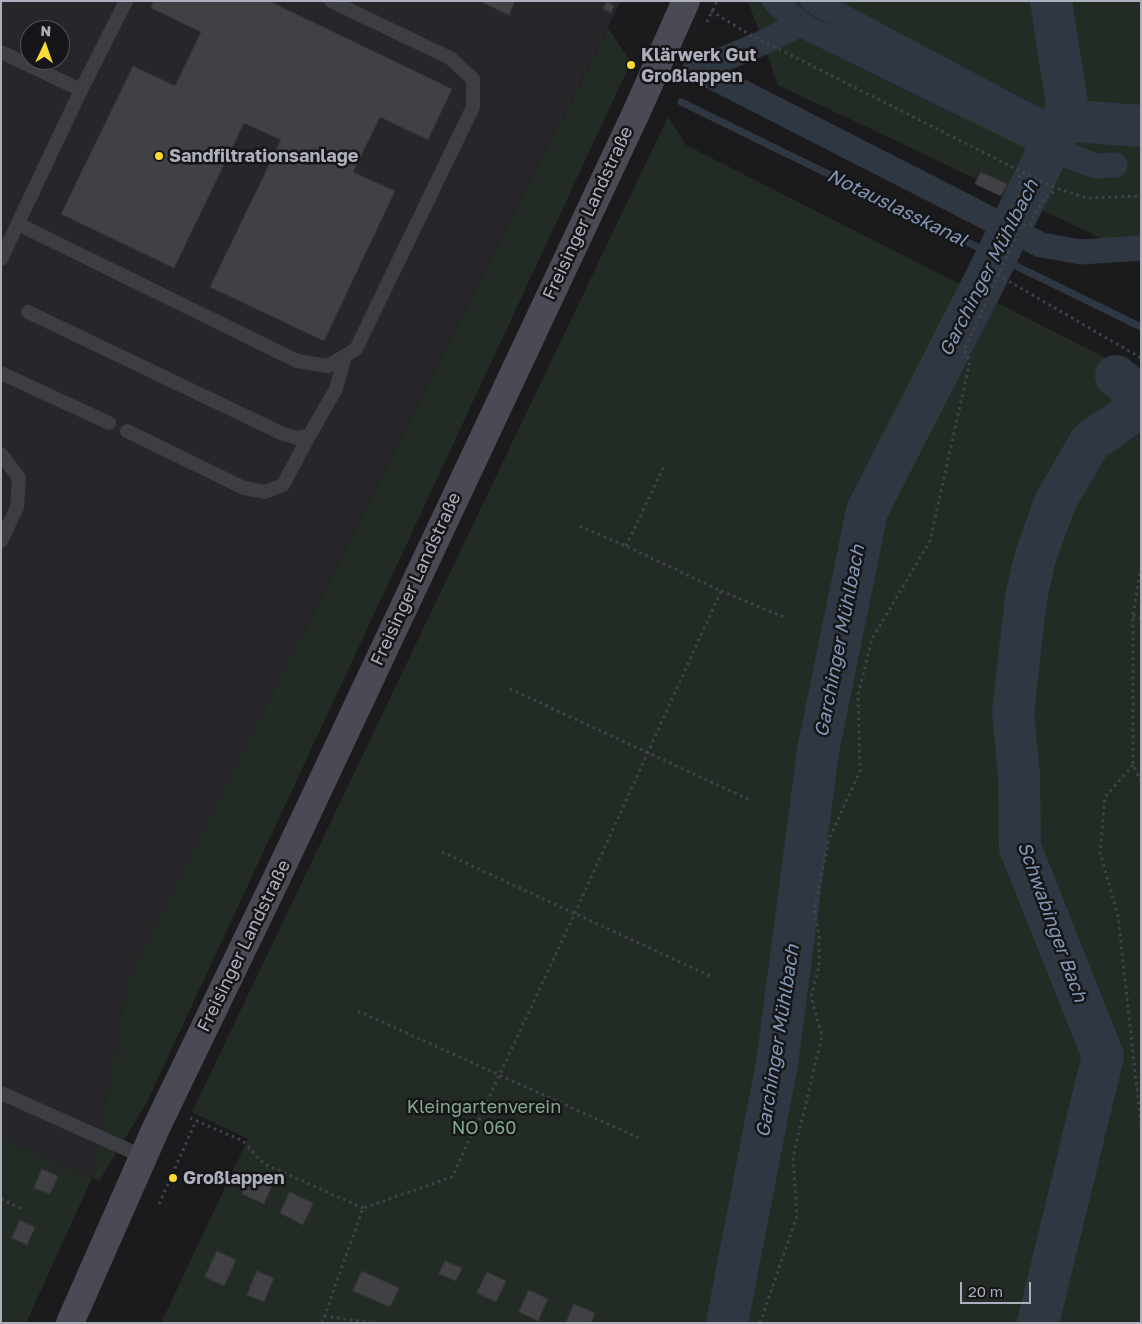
<!DOCTYPE html>
<meta charset="utf-8">
<style>
body{margin:0}
#map{position:relative;width:1142px;height:1324px;overflow:hidden;background:#1b1b1d;font-family:"Golos Text",sans-serif}
canvas{display:block}
.frame{position:absolute;inset:0;border:2px solid #adafbd;pointer-events:none}
.north{position:absolute;left:20px;top:20px;width:50px;height:50px;box-sizing:border-box;background:#161618;border:1px solid #52535a;border-radius:50%;rotate:3deg;font-size:14px;font-weight:700;line-height:20px;text-align:center;color:#adafbd}
.north::after{content:'';display:block;margin:auto;width:18px;height:22px;background:#fcda34;clip-path:polygon(50% 0,100% 100%,50% 72%,0 100%)}
.scale{position:absolute;left:960px;top:1282px;width:71px;height:22px;box-sizing:border-box;border:2px solid #adafbd;border-top:0;padding-left:6px;font-size:15px;line-height:18px;white-space:nowrap;color:#adafbd;-webkit-text-stroke:4px #161618;paint-order:stroke}
</style>
<div id="map">
<canvas width="1142" height="1324"></canvas>
<div class="frame"></div>
<div class="north">N</div>
<div class="scale">20 m</div>
</div>
<script>
const ctx = document.querySelector('canvas').getContext('2d');
ctx.lineJoin = 'round';
function fill(path, color) {
  ctx.fillStyle = color;
  ctx.fill(path, 'evenodd');
}
function strokePath(path, color, width, dash) {
  ctx.strokeStyle = color;
  ctx.lineWidth = width;
  ctx.lineCap = dash ? 'butt' : 'round';
  ctx.setLineDash(dash || []);
  ctx.stroke(path);
}
function write(font, color, halo, rows, align = 'center') {
  ctx.font = font + ' "Golos Text",sans-serif';
  ctx.lineWidth = 5;
  ctx.setLineDash([]);
  ctx.textBaseline = 'middle';
  ctx.strokeStyle = halo;
  ctx.fillStyle = color;
  for (const [text, x, y, turn = 0] of rows) {
    ctx.save();
    ctx.translate(x, y);
    ctx.rotate((+turn || 0) * Math.PI / 180);
    ctx.textAlign = isNaN(turn) ? turn : align;
    if (halo) ctx.strokeText(text, 0, 0);
    ctx.fillText(text, 0, 0);
    ctx.restore();
  }
}
fill(new Path2D(`
 M1,1H621L128,980L92,1178L1,1138ZM30,30H60V60H30Z`), '#27262a');
fill(new Path2D(`
 M748,1H1141V257L778,85Z
 M608,28L631,62L146,1104L99,1181L92,1178L26,1323H1V1138L92,1178L128,980Z
 M668,117L686,145L1141,376V1323H161L248,1139L192,1112Z`), '#222c25');
strokePath(new Path2D(`
 M681,102L1141,327
 M1043,163L1058,164L1072,157
 M1019,212L1025,222L1024,237`), '#2f3743', 7);
strokePath(new Path2D(`
 M775,1L800,24L1072,157L1095,166L1115,165
 M813,1L1040,122L1058,129
 M695,68L1041,245L1081,252L1141,248
 M698,70L764,42L800,24`), '#2f3743', 25);
strokePath(new Path2D(`
 M1063,120L1141,126
 M727,1323L777,1064L818,751L867,511L985,280L1063,120L1067,104L1051,1
 M1038,1323L1103,1056L1020,847L1019,775L1013,712L1026,598L1035,558L1055,502L1090,442L1131,413L1134,391L1116,376`), '#2f3743', 42);
const building = new Path2D(`
 M154,1H269L452,89L428,140L380,117L353,172L395,191L324,341L210,287L281,140L244,123L174,268L61,214L133,66L175,86L201,32L151,8Z
 M480,1H515L509,15Z
 M607,2L614,6L611,13L603,9Z
 M981,172L1007,184L1001,196L975,184Z
 M42,1169L58,1176L50,1194L34,1188Z
 M251,1173L273,1183L264,1204L242,1194Z
 M290,1192L313,1203L303,1225L280,1213Z
 M20,1220L35,1227L27,1245L12,1238Z
 M217,1251L236,1260L224,1286L205,1277Z
 M445,1261L462,1268L456,1281L439,1274Z
 M257,1271L274,1278L264,1302L247,1295Z
 M362,1271L399,1288L390,1307L353,1291Z
 M487,1272L506,1281L496,1302L477,1293Z
 M529,1290L548,1299L538,1321L519,1312Z
 M574,1304L595,1313L591,1323H566Z`);
fill(building, '#404045');
strokePath(building, '#353539', 1);
strokePath(new Path2D(`
 M711,11L749,34L1048,185L1086,198L1141,196
 M707,22L717,1
 M984,267L1021,192L1019,172
 M998,275L1141,358
 M626,546L664,466
 M1141,567L1133,615V765L1141,781
 M721,591L786,618
 M1133,615L1141,619
 M510,689L748,799
 M1133,765L1105,797L1100,852L1118,916L1141,1126
 M442,852L712,977
 M358,1011L641,1139
 M190,1118L243,1141L264,1164L363,1208
 M1,1199L22,1209
 M159,1204L196,1121
 M324,1316L373,1323
 M322,1323L363,1208L452,1177L575,913L721,591L626,546L579,526
 M760,1323L797,1216L793,1157L822,1036L811,997L819,966V935L814,909L829,839L860,771L858,695L872,639L930,541L970,361L964,350L1021,225L1030,224L1043,200L1057,189`), '#41424a', 3, [2.5, 4]);
strokePath(new Path2D(`
 M1,52L81,90
 M18,224L297,361L328,366L356,349L473,107V79L450,58L331,1
 M1,259L81,90L126,1
 M28,312L281,433L297,438L309,436L336,389L345,356
 M1,373L109,423
 M127,431L244,488L265,492L283,485L309,436
 M1,454L19,478L17,507L1,541
 M1,1093L144,1157`), '#3d3d44', 14);
strokePath(new Path2D(`
 M70,1323L156,1128L272,888L636,113L686,1`), '#494a53', 28);
for (const [x, y, r, color] of [
 [631,65,5,"#fcda34"],
 [159,156,5,"#fcda34"],
 [173,1178,5,"#fcda34"]
]) {
  const dot = new Path2D();
  dot.arc(x, y, r, 0, 2 * Math.PI);
  ctx.fillStyle = color;
  ctx.fill(dot);
  strokePath(dot, '#161618', 2);
}
write('bold 18px', '#adafbd', '#161618', [
 ["Klärwerk Gut",641,55],
 ["Großlappen",641,76],
 ["Sandfiltrationsanlage",169,156],
 ["Großlappen",183,1178]
], 'left');
write('18px', '#adafbd', '#161618', [
 ["Freisinger Landstraße",588,213,-65],
 ["Freisinger Landstraße",416,579,-65],
 ["Freisinger Landstraße",244,946,-64]
]);
write('18px', '#83a98c', '#161618', [
 ["Kleingartenverein",484,1107],
 ["NO 060",484,1128]
]);
write('italic 19px', '#8397b9', '#161618', [
 ["Notauslasskanal",897,208,26],
 ["Garchinger Mühlbach",989,268,-63],
 ["Garchinger Mühlbach",840,641,-79],
 ["Schwabinger Bach",1052,922,70],
 ["Garchinger Mühlbach",778,1041,-81]
]);
</script>
